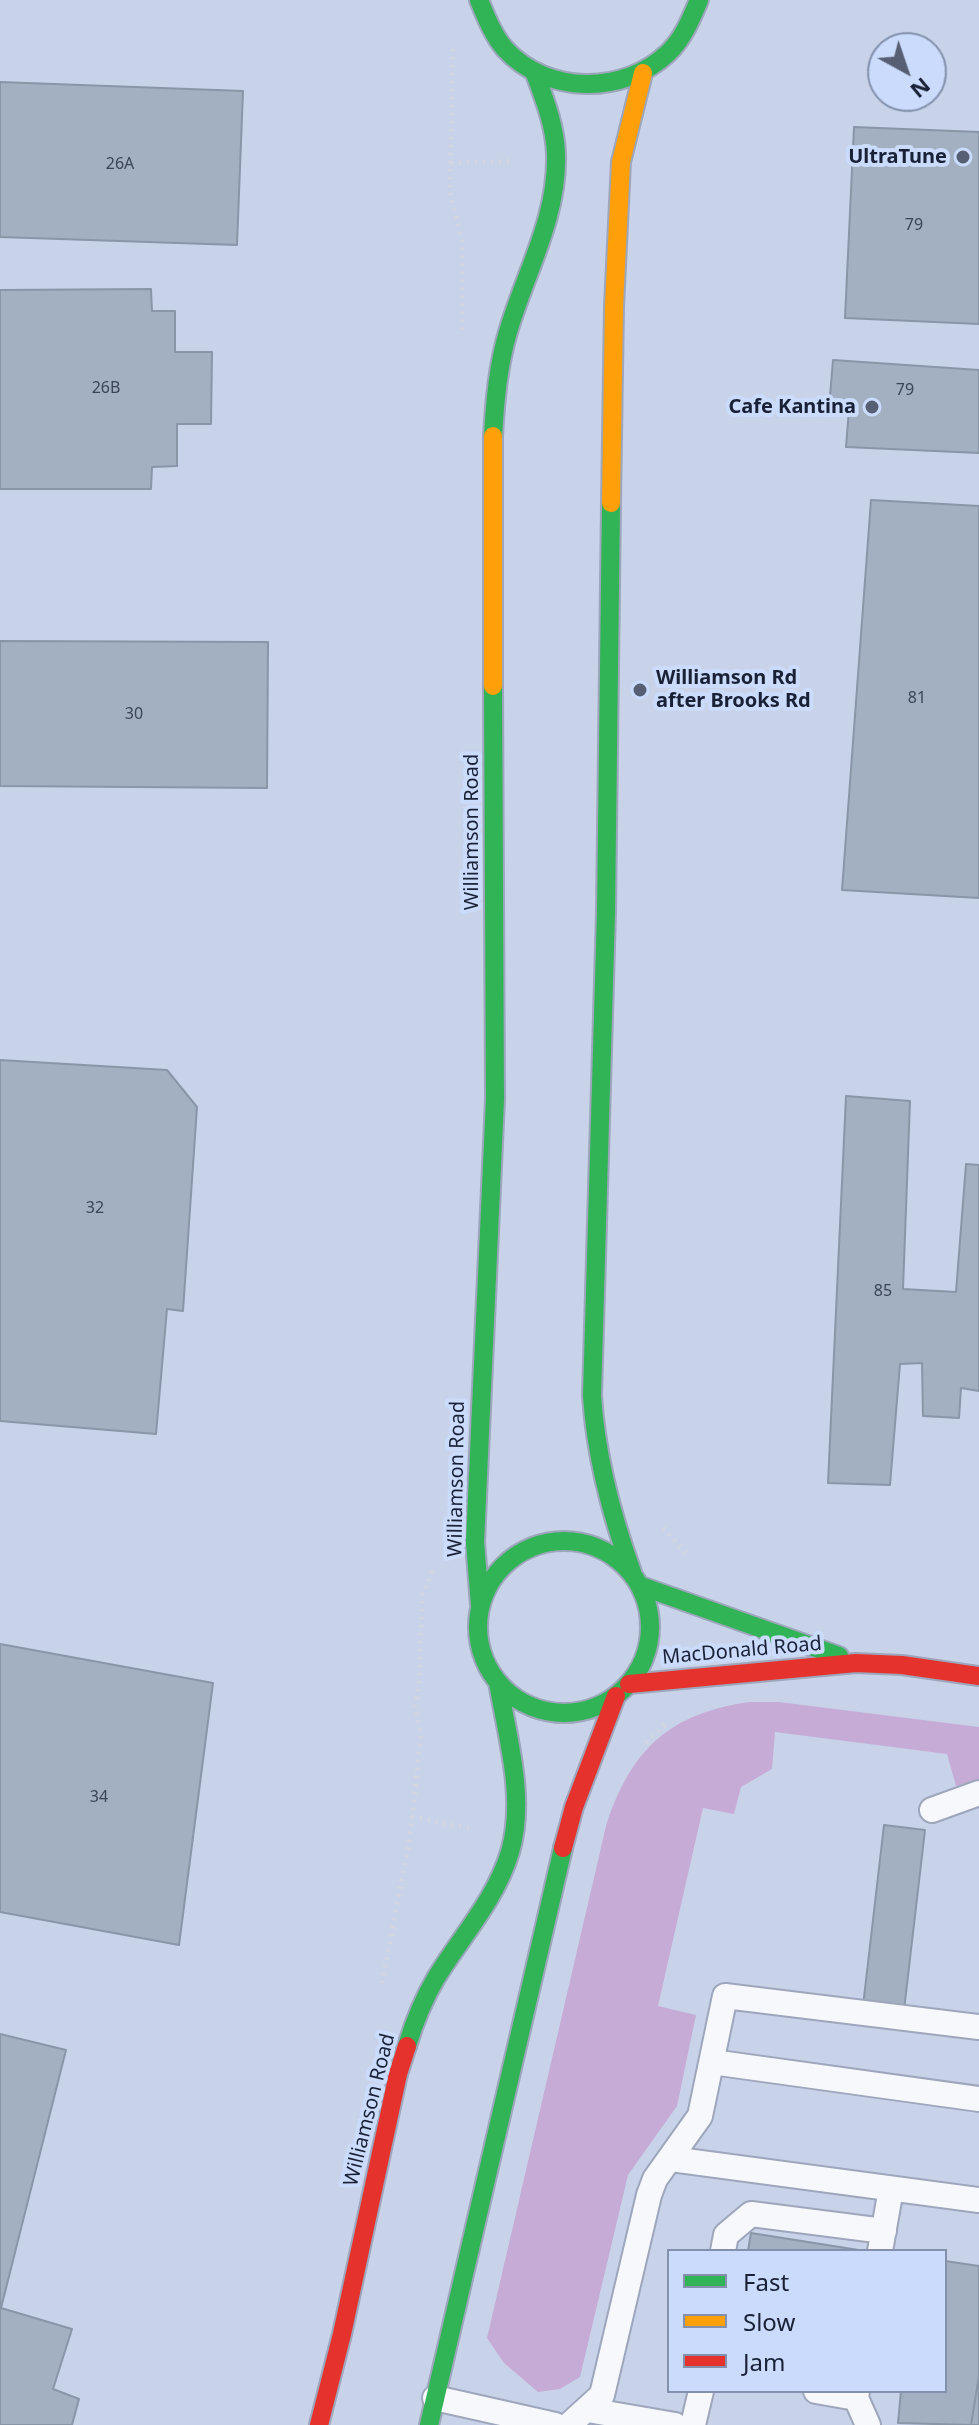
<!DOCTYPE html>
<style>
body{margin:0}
#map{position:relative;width:979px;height:2425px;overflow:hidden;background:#c8d3ea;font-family:"Noto Sans",sans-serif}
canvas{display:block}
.legend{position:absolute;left:667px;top:2249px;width:280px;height:144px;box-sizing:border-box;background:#cbdbfb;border:2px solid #8391ac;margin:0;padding:10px 14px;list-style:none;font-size:24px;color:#182135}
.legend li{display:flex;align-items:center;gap:16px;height:40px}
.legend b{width:40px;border:2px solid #8391ac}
.north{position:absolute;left:867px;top:32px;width:80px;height:80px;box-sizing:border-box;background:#cbdbfb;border:2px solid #8391ac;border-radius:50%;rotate:140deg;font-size:22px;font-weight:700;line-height:32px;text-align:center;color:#182135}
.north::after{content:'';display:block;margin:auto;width:28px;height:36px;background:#565f74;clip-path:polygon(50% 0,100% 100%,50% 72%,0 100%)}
</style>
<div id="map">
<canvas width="979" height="2425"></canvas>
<ul class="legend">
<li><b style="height:10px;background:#30b455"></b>Fast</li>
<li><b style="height:10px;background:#ff9f0a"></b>Slow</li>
<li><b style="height:10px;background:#e5322d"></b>Jam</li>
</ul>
<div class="north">N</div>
</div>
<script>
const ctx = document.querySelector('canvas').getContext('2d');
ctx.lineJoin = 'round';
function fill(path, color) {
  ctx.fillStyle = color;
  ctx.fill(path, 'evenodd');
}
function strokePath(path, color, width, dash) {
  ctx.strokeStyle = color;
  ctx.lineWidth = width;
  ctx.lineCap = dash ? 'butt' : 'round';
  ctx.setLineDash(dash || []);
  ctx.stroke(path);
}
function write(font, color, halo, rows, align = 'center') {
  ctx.font = font + ' "Noto Sans",sans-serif';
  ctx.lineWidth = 8;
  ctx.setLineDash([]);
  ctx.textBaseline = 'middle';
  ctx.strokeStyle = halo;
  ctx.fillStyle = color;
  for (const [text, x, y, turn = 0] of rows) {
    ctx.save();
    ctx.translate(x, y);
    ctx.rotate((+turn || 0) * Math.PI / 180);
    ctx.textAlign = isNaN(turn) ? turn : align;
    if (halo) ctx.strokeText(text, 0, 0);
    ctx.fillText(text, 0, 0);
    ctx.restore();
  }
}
fill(new Path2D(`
 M750,1702H779L979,1727V1780L956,1786L947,1754L775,1732L772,1769L741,1787L734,1814L703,1808L658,2006L696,2015L677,2106L628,2175L580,2377L560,2389L538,2392L504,2363L487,2338L606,1826C631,1749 670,1713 750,1702Z`), '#c6abd6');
const building = new Path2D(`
 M0,82L243,91L237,245L0,237Z
 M854,127L979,132V324L845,318Z
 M151,289L152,311H175V352H212L211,424H177V466L152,467L151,489H0V290Z
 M833,360L979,370V453L846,447L849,409L829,408Z
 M871,500L979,506V898L842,890Z
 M0,641L268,642L267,788L0,786Z
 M0,1060L167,1070L197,1107L183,1311L167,1309L156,1434L0,1421Z
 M846,1096L910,1101L903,1289L956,1292L966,1164L979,1165V1391L961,1388L959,1418L923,1416L922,1363L900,1364L890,1485L828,1483Z
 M0,1644L213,1683L179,1945L0,1912Z
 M884,1825L925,1830L904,2010L863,2006Z
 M0,2034L66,2050L1,2308L72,2329L53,2389L79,2399L72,2425H0Z
 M751,2233L865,2251H748Z
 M945,2261L979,2266V2376L971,2425L898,2423L901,2391H945Z
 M979,2376V2425H971Z`);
fill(building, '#a2b0c2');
strokePath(building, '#8896a7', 2);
const lane = new Path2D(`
 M932,1810L979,1793
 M712,2062L979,2099
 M671,2159L979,2200
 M723,2251L726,2235L751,2214L884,2231
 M880,2251L891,2189
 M816,2391L856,2398L857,2391
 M435,2398L555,2425
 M856,2398L868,2425
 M588,2410L675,2425
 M569,2425L602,2395L649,2195L655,2179L700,2116L725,1996L979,2027
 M693,2425L701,2391`);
const fast = new Path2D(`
 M479,0C486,17 493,35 505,49C547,95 624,95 668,53C683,39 691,19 699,0
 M493,436C495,401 498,366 508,332C525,273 558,218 556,154C555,125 544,98 534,71
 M611,503L606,912L592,1396C596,1457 611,1514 632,1572
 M478 1627a86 86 0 1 1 172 0a86 86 0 1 1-172 0Z
 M641,1586L839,1656
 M480,1605L475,1542L495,1099L493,686
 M407,2046C414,2023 423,2000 436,1978C461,1937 496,1899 510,1852C526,1798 507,1736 498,1682
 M429,2425L563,1848`);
const slow = new Path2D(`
 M611,503L614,306L621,162L643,73
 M493,686V436`);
const jam = new Path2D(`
 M629,1684L856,1663L902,1665L979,1676
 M563,1848L574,1807L616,1696
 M319,2425L342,2334L398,2074L407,2046`);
strokePath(lane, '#9da6bb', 28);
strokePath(fast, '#9da6bb', 22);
strokePath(slow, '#9da6bb', 22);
strokePath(jam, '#9da6bb', 22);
strokePath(new Path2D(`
 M453,49L450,192L462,241V330
 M451,163L513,161
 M663,1528L689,1556
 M646,1743L665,1725
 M412,1817L473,1829
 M382,1983L409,1843L421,1736L415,1706L419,1685L422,1596L434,1567`), '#d3d6de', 5, [2, 6]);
strokePath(lane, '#f7f8fc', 24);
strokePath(fast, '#30b455', 18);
strokePath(slow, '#ff9f0a', 18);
strokePath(jam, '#e5322d', 18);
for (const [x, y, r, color] of [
 [963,157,8,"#565f74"],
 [872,407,8,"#565f74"],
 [640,690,8,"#565f74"]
]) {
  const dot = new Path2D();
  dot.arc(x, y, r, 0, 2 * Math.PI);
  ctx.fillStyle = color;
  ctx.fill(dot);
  strokePath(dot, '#cbdbfb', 3);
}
write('16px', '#3a4558', null, [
 ["26A",120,164],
 ["79",914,225],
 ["26B",106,388],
 ["79",905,390],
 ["81",917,698],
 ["30",134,714],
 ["32",95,1208],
 ["85",883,1291],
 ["34",99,1797]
]);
write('bold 20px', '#182135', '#cbdbfb', [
 ["UltraTune",947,157],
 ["Cafe Kantina",856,407],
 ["Williamson Rd",656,678,"left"],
 ["after Brooks Rd",656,701,"left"]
], 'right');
write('20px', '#182135', '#cbdbfb', [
 ["Williamson Road",472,832,-90],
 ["Williamson Road",457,1479,-89],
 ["MacDonald Road",742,1651,-5],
 ["Williamson Road",370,2110,-76]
]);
</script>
